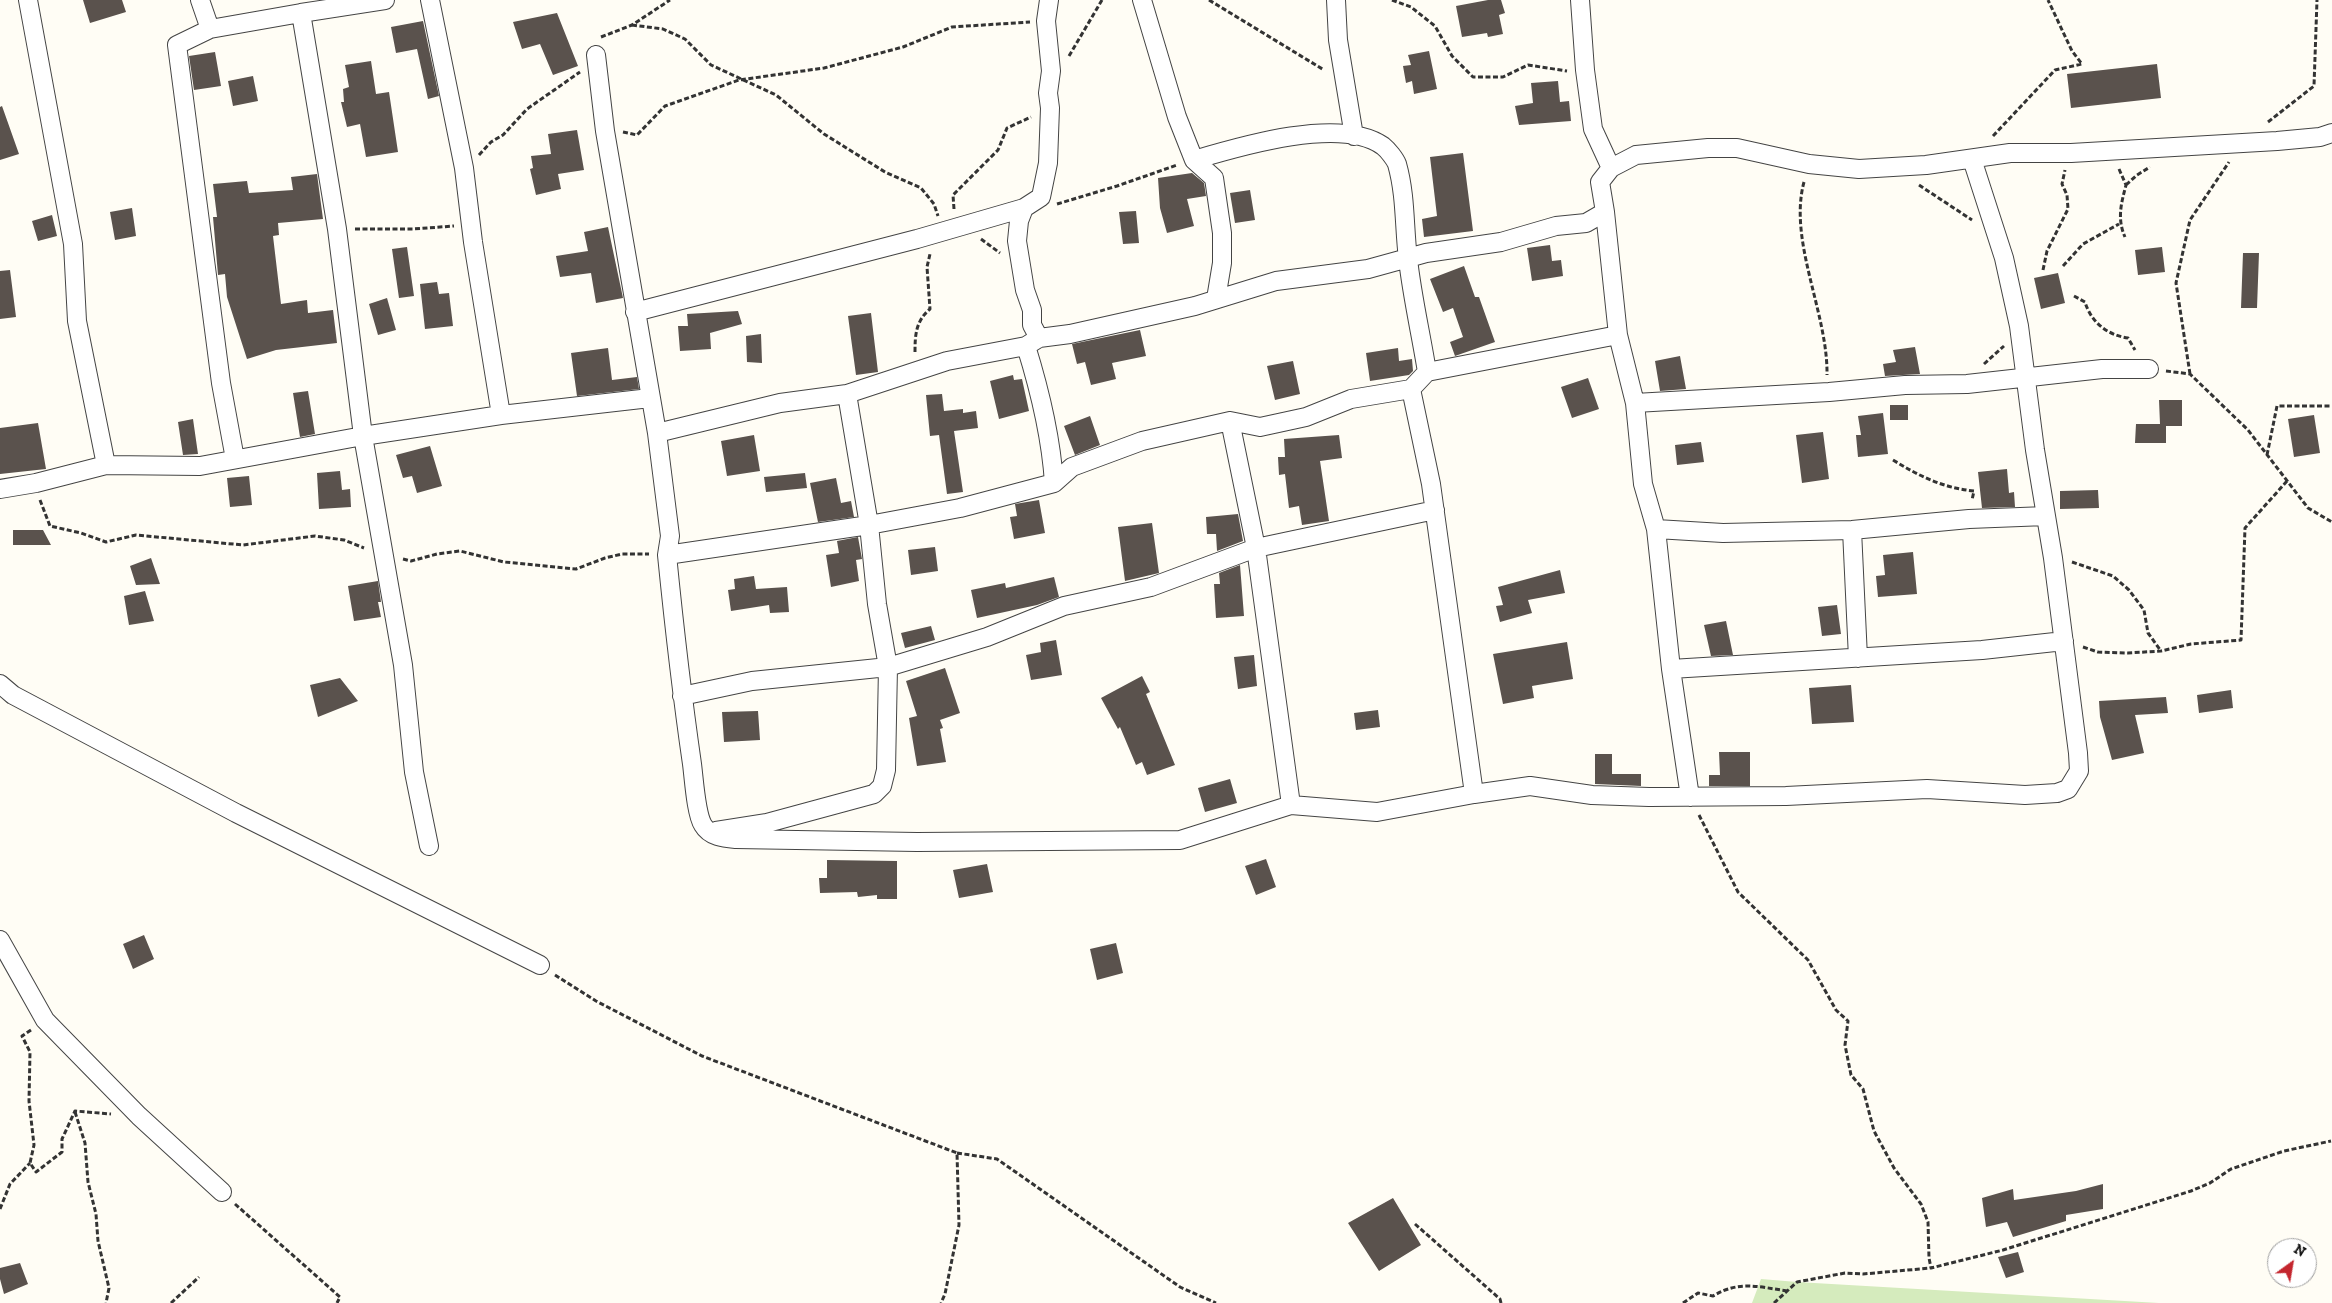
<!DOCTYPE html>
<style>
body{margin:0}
#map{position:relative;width:2332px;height:1303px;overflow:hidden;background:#fffdf5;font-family:"Zilla Slab",serif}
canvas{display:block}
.north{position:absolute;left:2267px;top:1238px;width:50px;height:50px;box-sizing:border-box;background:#fff;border:1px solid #a0a0a0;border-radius:50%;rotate:32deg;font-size:14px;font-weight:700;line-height:20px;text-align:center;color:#111}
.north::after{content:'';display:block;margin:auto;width:18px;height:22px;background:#c4262e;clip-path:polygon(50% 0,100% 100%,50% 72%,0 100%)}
</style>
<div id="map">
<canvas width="2332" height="1303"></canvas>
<div class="north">N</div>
</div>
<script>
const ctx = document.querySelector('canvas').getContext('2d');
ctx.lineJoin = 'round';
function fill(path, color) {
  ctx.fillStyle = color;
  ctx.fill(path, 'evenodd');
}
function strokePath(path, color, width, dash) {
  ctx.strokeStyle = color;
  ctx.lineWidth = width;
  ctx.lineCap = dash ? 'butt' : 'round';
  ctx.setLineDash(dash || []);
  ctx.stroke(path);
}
fill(new Path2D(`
 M1761,1279L1797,1282L2159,1303H1752Z`), '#d5ebbd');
fill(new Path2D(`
 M83,0H122L126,12L90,23Z
 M1488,0H1501L1505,13L1499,15L1503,34L1488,37L1487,33L1462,37L1456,6Z
 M557,13L578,66L553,75L540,44L522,49L513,22Z
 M423,21L439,96L428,99L417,49L396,53L391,27Z
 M1429,51L1437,89L1414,94L1412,81L1406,83L1403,66L1411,65L1408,55Z
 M215,52L221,86L194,90L189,56Z
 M371,61L376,94L389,92L398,152L366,157L360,124L347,127L341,102H344L343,89L349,87L345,65Z
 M2157,64L2161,98L2071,108L2067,74Z
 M253,76L258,101L233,106L228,81Z
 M1558,81L1560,102L1569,101L1571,121L1519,125L1515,106L1533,103L1531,83Z
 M2,106L19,154L0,160V107Z
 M577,130L584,170L558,174L561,189L536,195L530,169L533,168L531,156L551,154L548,134Z
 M1463,153L1473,231L1424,237L1422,219L1437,216L1430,157Z
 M1192,173L1204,183L1206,196L1187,199L1194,226L1167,233L1160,208L1158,178Z
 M317,174L323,219L278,223L279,235L273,236L281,304L307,300L308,313L333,310L337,343L276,350L247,359L227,297L225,274L218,275L213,217H217L213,184L247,181L249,193L293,190L291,177Z
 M1250,190L1255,220L1235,223L1230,193Z
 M132,208L136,236L115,240L110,212Z
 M1136,211L1139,243L1123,244L1119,212Z
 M52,215L57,236L38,241L32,221Z
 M608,227L623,298L596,303L591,273L560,277L556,256L588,251L584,232Z
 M1550,245L1552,261L1561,260L1563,276L1532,281L1527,248Z
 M407,247L414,296L399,298L392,249Z
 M2162,247L2165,272L2138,275L2135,250Z
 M2243,253H2259L2257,308H2241Z
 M1464,266L1475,297H1479L1495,342L1455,356L1450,342L1463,337L1453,308L1443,312L1430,279Z
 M10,270L16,317L0,319V271Z
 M2058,273L2065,303L2041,309L2034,278Z
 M437,282L439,294L449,293L453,326L425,329L420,284Z
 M387,298L396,330L378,335L369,304Z
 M738,311L742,324L710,333L711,349L680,351L678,326H688L687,314Z
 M871,313L878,372L856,375L848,316Z
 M1140,330L1146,356L1112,363L1116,379L1091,385L1085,362L1077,364L1072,344Z
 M761,334L762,363L747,362L746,336Z
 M1915,347L1920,374L1885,376L1883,364L1896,362L1893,350Z
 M608,348L612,380L637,377L639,389L577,396L571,353Z
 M1398,348L1399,361L1412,359L1413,371L1409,375L1370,381L1366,353Z
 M1680,356L1686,389L1660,391L1655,361Z
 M1293,361L1300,394L1275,400L1267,366Z
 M1013,375L1014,380L1022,379L1029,411L999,419L990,381Z
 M1588,378L1599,409L1572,418L1561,387Z
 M308,391L315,434L300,437L293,393Z
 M942,394L944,411L963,409V413L976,411L978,428L954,431L963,492L947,494L939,435L930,436L926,395Z
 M2159,400H2182V426H2166V443H2135L2136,424H2160Z
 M1890,405H1908V420H1890Z
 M1883,413L1888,454L1858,457L1856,435H1861L1858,416Z
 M2314,415L2320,453L2294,457L2288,419Z
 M1090,416L1100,445L1075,455L1064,426Z
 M193,419L198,454L183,455L178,422Z
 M38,423L46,469L0,474V428Z
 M1823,432L1829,479L1802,483L1796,435Z
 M754,435L760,471L727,476L721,441Z
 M1339,435L1342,458L1320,461L1329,521L1302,525L1299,506L1289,508L1285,474L1279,475L1278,457H1285L1284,439Z
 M1701,442L1704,462L1677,465L1675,445Z
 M430,446L442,486L417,493L412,476L403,478L396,455Z
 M2007,469L2009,493L2014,492L2015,507L1982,508L1978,472Z
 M340,471L342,490L350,489L351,507L319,509L317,473Z
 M805,473L807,488L766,492L764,477Z
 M249,476L252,505L230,507L227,478Z
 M836,478L841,503L851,501L854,517L818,522L810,483Z
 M2098,490L2099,508L2060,509V491Z
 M1039,500L1045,533L1014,539L1010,517L1017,516L1015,504Z
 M1238,514L1243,541L1217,551L1216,534H1207L1206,517Z
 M1152,523L1159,573L1125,581L1118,527Z
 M13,530H43L51,545H13Z
 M858,537L862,559L856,560L859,581L831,587L826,555L839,553L837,541Z
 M935,547L938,571L911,575L908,550Z
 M1913,552L1917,594L1878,597L1876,576L1885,575L1883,555Z
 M151,558L160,584L136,585L130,566Z
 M1240,565L1244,616L1216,618L1214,584H1220L1219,573Z
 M1560,570L1565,593L1528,600L1532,613L1500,622L1496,606L1503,605L1498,587Z
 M754,576L756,589L787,587L789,612L770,613L769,605L731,611L728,590L735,589L734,579Z
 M1054,577L1059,597L1037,605L977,618L971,590L1005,583L1006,588Z
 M378,581L381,602H378L381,617L354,621L348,586Z
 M145,591L154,621L129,625L124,596Z
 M1837,605L1841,634L1822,636L1818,607Z
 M1726,621L1733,655L1711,656L1704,625Z
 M931,626L935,640L905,648L901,633Z
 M1056,640L1062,675L1031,680L1026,655L1041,652L1040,643Z
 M1567,642L1573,679L1532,686L1534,698L1503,704L1493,654Z
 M1254,655L1257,686L1238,689L1234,657Z
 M945,668L960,713L940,720L943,728L940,729L946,762L917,766L909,718L917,716L906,681Z
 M1142,676L1150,692L1146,694L1175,765L1147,775L1142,762L1136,765L1120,727L1118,729L1101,698Z
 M340,678L358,701L318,717L310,685Z
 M1851,685L1854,722L1812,724L1809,688Z
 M2231,690L2233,708L2199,713L2197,695Z
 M2166,697L2168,713L2135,715L2144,753L2112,760L2100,717L2099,701Z
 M1378,710L1380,727L1356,730L1354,713Z
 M758,711L760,740L724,742L722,712Z
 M1719,752H1750V786H1709V775H1720Z
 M1595,754H1612V774H1641V786L1595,784Z
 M1230,779L1237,803L1205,812L1198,788Z
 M1266,859L1276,887L1256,895L1245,866Z
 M827,860L897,861V899H877V895L858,897L857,892L820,893L819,878H827Z
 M987,864L993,892L959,898L953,870Z
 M144,935L154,959L133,969L123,944Z
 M1116,943L1123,973L1097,980L1090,949Z
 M2103,1184V1209L2066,1215V1221L2013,1237L2007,1222L1986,1227L1982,1198L2013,1189L2014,1200L2076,1191Z
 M1393,1198L1421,1245L1379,1271L1348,1223Z
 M2018,1252L2024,1272L2006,1278L1998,1257Z
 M20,1263L28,1284L4,1294L0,1279V1268Z`), '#5a524d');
const minor = new Path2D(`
 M28,0L73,244L77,321L106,465
 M200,0L210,29L301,13L337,229L363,436L403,665L414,772L429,846
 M430,0L464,168L473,242L501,415
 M1142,0L1177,117L1194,160L1214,178L1222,233V263L1216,299
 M1336,0L1338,40L1354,136
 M1580,0L1585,70L1593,129L1611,168
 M301,13L385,0
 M210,29L177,45L221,383L235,459
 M596,55L605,131L657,433L670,536L667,555C674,625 682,695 692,764C694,779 696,814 703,825C710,837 724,838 736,839L917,842L1180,840L1291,805L1377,812L1474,794L1530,786L1592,795L1649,797L1786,796L1927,789L2025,795L2057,793L2068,789L2079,771L2078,753L2053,558L2035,450L2019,326L2004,258L1972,159
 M1194,160C1241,146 1341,116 1383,146C1388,150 1395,159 1397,164C1406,196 1404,227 1408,259C1412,296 1421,334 1427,372
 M1605,212L1618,335L1635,403L1643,484L1656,529L1671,669L1690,797
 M635,312L917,239L1024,208
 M1039,338L1032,325V310L1025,290L1017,241L1019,221L1024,208L1041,197L1048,163L1050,108L1048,93L1051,71L1046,21L1049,0
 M1026,346C1040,391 1051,436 1054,483
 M1411,389L1431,484L1474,794
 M1635,403L1829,392L1905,385L1967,384L2102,369H2149
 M1230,421L1256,548L1291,805
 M657,433L780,403L847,394L947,361L1026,346L1039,338L1070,334L1195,306L1276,281L1368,269L1426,253L1501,242L1556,226L1586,223L1605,212L1600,182L1611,168L1636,155L1708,148H1737L1809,164L1859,169L1926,165L2010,153H2071L2277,141L2320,137L2332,133
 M0,489L36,483L106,465L200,466L363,436L501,415L650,398
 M1656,529L1723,533L1852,530L1969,519L2046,516
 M1852,530L1858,658
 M667,555L869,525L960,508L1054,483L1072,467L1142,441L1230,421L1260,427L1306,417L1351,399L1411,389L1427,372L1618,335
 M1671,669L1982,650L2064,641
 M0,684L13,695L236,813L540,965
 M682,696L752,681L888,667L987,637L1064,606L1151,587L1256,548L1435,510
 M716,831L767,823L874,794L882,786L886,770L888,667L877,604L869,525L847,394
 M0,940L45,1020L139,1116L222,1192`);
strokePath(minor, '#444', 20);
strokePath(new Path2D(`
 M1209,0L1324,70
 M1392,0L1411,7L1435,26L1452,56L1473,77H1503L1528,65L1567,71
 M632,25L663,29L685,39L711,65L776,95L824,134L885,172L921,188L934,204L938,216
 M601,37L632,25L670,0
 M1069,56L1102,0
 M2268,122L2314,86L2317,0
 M623,132L637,135L665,106L739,80L824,68L903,47L952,27L1030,22
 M1993,136L2055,70L2082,64L2072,51L2048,0
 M479,155L491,142L503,135L527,109L580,72
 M2119,169L2126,185C2121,204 2117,219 2125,237
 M1804,182C1788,241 1828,313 1827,375
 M1919,185L1972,220
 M2126,185L2137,175L2150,167
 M1057,204L1117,186L1177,165
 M954,209L953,195L998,150L1007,128L1031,117
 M355,229H413L454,226
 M981,239L1000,253
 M2063,266L2083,244L2119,224
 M2043,270L2047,251L2068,209L2067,195L2062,184L2065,170
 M2074,296L2085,302C2091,322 2107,335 2128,338L2135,350
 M915,352C915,334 916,321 930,309L927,267L930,254
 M1984,364L2004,346
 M2166,371L2190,374L2248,430L2308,508L2332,522
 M2190,374L2176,283L2190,220L2229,162
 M2267,455L2277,406H2332
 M1893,460C1919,476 1943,488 1974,491L1972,500
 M40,500L50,526L81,533L106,542L136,535L243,545L315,536L344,540L364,548
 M403,559L411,561L437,554L460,551L504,562L576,569L605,558L622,554H649
 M2072,562L2113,576L2129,590L2144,610L2148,633L2161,651
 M2083,647L2098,652L2128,653L2161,651L2191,644L2241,640L2245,528L2287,481
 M1699,815L1738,892L1808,960L1836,1010L1848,1021L1845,1045L1851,1075L1863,1089L1874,1131L1894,1168L1921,1204L1928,1222L1929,1258L1931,1268L2003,1250L2191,1191L2210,1183L2231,1169L2284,1151L2331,1141
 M555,975L596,1001L702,1056L957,1153L959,1225L945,1294L941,1303
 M31,1030L22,1036L30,1052L29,1101L34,1145L30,1163L36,1172L62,1152V1139L75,1111L111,1114
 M75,1112L85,1143L88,1182L96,1214L98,1241L109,1288L106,1303
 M957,1153L997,1159L1180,1287L1216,1303
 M235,1204L340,1297L337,1303
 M0,1209L10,1184L30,1163
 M1415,1224L1500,1299L1501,1303
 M171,1303L199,1277
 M1683,1303L1698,1293L1713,1296C1740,1280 1758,1287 1788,1291
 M1774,1303L1797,1282L1845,1273L1863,1274L1931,1268`), '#333', 3, [5, 2.5]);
strokePath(minor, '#fff', 18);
</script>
